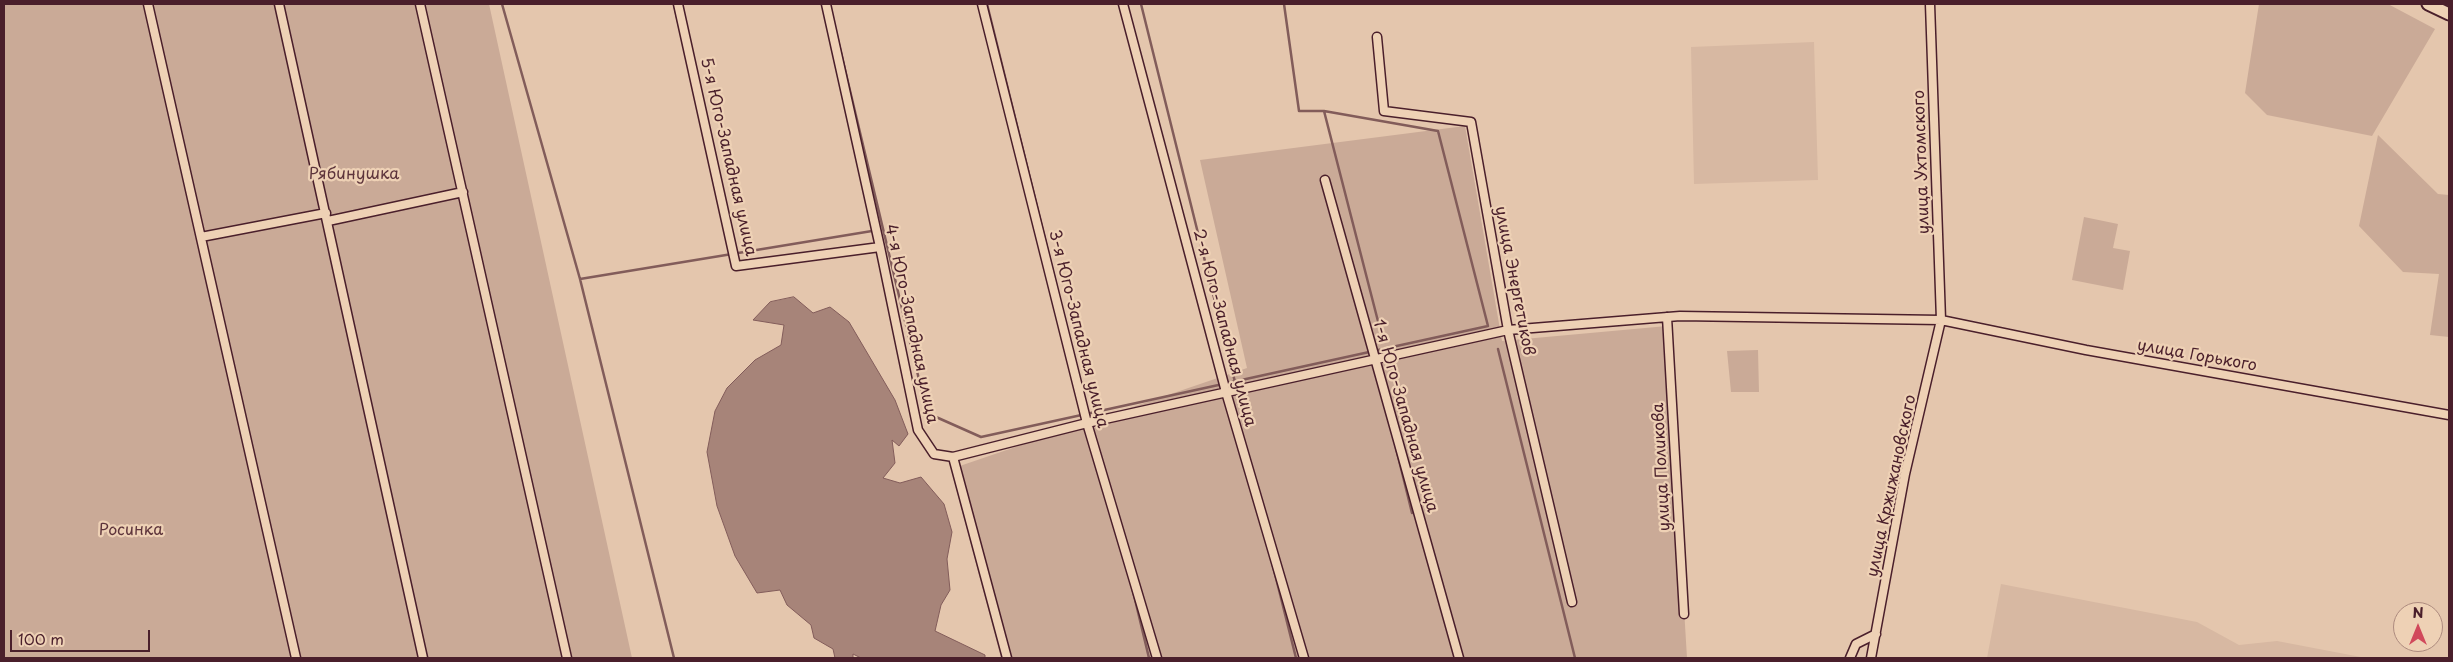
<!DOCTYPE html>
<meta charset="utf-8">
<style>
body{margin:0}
#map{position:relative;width:2453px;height:662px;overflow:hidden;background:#e4c6ad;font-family:"Playpen Sans",sans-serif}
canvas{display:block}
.frame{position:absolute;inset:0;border:5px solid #4a1f2b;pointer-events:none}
.north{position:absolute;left:2393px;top:602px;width:50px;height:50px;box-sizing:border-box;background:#eed1b5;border:1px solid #ac8a7e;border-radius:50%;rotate:0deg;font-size:14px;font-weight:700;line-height:20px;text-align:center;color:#4a1f2b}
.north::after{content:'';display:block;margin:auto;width:18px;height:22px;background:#d1495b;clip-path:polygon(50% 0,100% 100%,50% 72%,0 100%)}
.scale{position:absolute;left:10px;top:630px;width:140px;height:22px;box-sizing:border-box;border:2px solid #4a1f2b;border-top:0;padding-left:6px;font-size:15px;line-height:18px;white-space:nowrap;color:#4a1f2b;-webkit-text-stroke:4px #eed1b5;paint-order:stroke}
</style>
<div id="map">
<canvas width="2453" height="662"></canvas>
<div class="frame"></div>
<div class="north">N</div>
<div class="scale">100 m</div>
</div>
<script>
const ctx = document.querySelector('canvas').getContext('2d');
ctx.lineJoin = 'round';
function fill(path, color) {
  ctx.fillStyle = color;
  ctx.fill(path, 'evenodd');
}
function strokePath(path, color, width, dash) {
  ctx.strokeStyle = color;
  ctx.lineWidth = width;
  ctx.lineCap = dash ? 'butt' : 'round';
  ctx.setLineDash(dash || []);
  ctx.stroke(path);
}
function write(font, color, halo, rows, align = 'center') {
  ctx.font = font + ' "Playpen Sans",sans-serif';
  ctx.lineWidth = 4.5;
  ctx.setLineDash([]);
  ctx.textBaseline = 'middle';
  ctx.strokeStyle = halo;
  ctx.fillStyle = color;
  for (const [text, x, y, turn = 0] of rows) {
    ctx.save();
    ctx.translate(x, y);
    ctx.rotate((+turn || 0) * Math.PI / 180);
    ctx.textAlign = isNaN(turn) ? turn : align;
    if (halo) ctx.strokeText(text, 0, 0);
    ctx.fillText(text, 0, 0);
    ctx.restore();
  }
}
fill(new Path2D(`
 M1814,42L1818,180L1694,184L1691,47Z
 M2001,584L2197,622L2239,645L2277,641L2366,658H1987Z`), '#d7b8a2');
fill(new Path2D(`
 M4,4H489L632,658H4Z
 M2259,4H2388L2435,29L2372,136L2267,115L2245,93Z
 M1465,126L1502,341L1667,326L1687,658H1001L951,469L1247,368L1200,160Z
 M2378,135L2438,194L2449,195V337L2430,335L2439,274L2403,272L2359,226Z
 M2084,217L2118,224L2113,248L2130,251L2123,290L2072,280Z
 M1758,350L1759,392H1731L1727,351Z`), '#caaa97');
const water = new Path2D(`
 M794,297L813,313L830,307L849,322L895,400L908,434L899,446L892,440L895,463L883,478L900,483L921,477L944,504L952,532L947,559L950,590L941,605L935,631L985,655V658H861L853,654V658H835L833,649L814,638L811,625L787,605L780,590L757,593L735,556L717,506L707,452L715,411L727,388L755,360L781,345L784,325L753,320L770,302Z`);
fill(water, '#a78479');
strokePath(water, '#825c5a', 1);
strokePath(new Path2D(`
 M502,4L580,279L674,658
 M674,4L680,30
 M987,4L1056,284
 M1141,4L1235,382
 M836,32L927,413L981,437L1488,326L1438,131L1324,111H1299L1284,4
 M1324,111L1380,329
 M580,279L872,231
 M1498,349L1575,658
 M1396,448L1412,513
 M1270,554L1296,658
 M1132,587L1149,658`), '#825c5a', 2.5);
const street = new Path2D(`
 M148,4L296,658
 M279,4L423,658
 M420,4L567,658
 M678,4L736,266L880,247
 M826,4L880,247L918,430L934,454L953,457L1007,658
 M982,4L1087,423L1157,658
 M1123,4L1226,392L1304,658
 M1377,37L1384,111L1471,122L1508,330L1572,602
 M1325,180L1459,658
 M328,221L463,192
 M201,237L326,213
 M1667,317L1684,614
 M953,457L1087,423L1508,330L1680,316L1941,320L2086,350L2449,415
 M1850,658L1856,644L1876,634
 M1871,658L1905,474L1941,320L1930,4`);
const secondary = new Path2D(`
 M2428,4L2449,14`);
strokePath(street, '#4a1f2b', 11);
strokePath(secondary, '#4a1f2b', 15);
strokePath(street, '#eed1b5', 8);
strokePath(secondary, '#eed1b5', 11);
write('16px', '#4a1f2b', '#eed1b5', [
 ["5-я Юго-Западная улица",728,157,77],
 ["улица Ухтомского",1922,162,-92],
 ["улица Энергетиков",1514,281,79],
 ["4-я Юго-Западная улица",911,324,78],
 ["2-я Юго-Западная улица",1224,328,75],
 ["3-я Юго-Западная улица",1078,329,76],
 ["улица Горького",2197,356,10],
 ["1-я Юго-Западная улица",1405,416,74],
 ["улица Поликова",1662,467,-93],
 ["улица Кржижановского",1892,486,-78]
]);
write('16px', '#5d343b', '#eed1b5', [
 ["Рябинушка",354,175],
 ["Росинка",131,531]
]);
</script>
